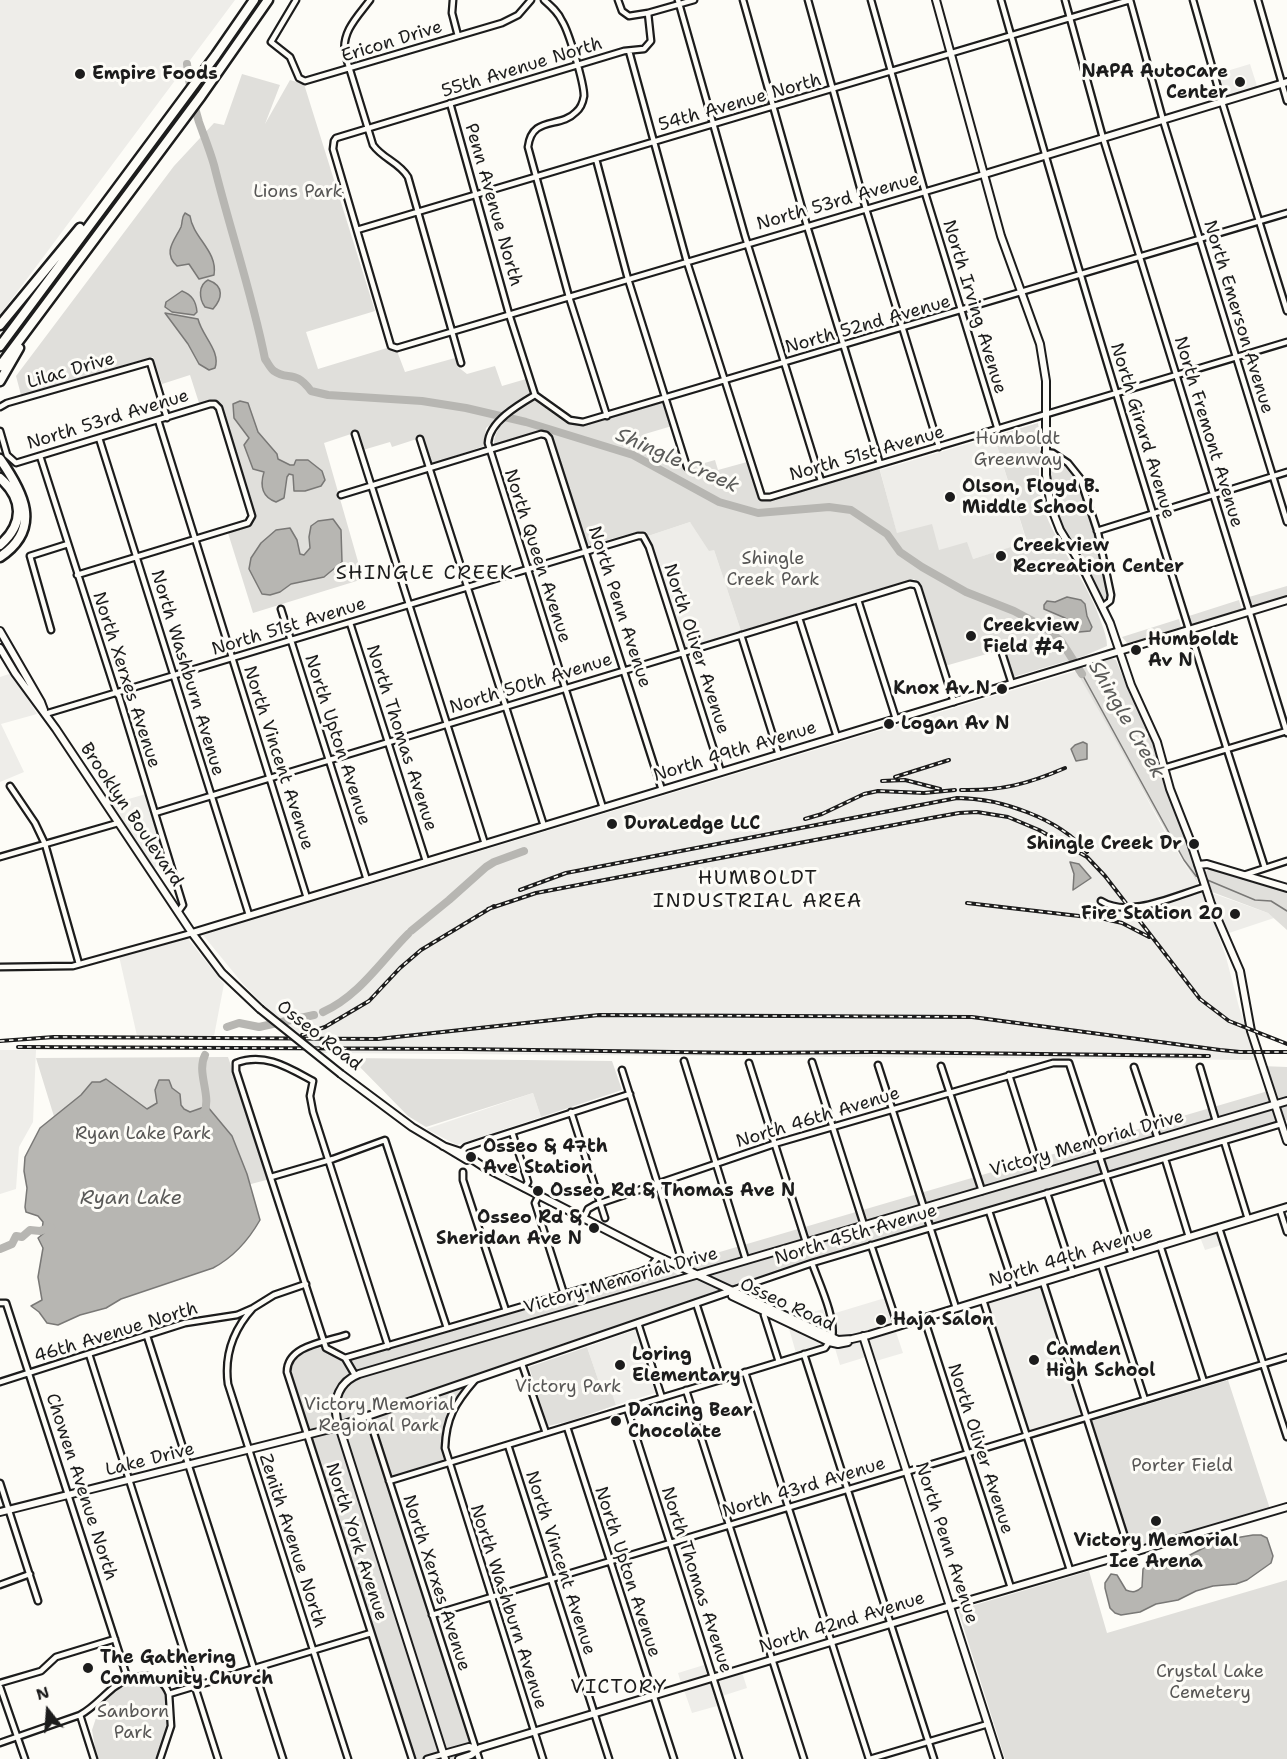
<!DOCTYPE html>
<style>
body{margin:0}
#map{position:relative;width:1287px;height:1759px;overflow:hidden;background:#fdfcf7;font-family:"Shantell Sans",sans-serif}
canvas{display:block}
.north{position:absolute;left:18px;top:1681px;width:60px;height:60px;-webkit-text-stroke:4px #fdfcf7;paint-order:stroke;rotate:343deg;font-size:16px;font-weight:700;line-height:24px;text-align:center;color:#1c1c1c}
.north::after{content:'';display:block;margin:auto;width:21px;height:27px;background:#1c1c1c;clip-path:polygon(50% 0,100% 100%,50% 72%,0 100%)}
</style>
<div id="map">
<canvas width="1287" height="1759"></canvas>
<div class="north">N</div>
</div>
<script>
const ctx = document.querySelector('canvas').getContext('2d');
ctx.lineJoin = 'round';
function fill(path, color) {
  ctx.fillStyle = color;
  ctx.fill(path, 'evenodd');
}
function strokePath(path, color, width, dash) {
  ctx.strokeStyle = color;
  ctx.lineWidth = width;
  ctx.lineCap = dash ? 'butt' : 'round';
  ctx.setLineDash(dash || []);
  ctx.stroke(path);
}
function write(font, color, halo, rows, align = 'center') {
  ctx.font = font + ' "Shantell Sans",sans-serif';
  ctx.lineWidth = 6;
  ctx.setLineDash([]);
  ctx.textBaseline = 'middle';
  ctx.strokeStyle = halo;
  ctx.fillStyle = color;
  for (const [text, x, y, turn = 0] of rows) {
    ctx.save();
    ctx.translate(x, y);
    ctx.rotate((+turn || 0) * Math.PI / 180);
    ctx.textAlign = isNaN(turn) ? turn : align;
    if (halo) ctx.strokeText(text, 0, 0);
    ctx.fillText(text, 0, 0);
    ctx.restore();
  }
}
fill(new Path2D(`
 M0,0H235L0,315Z
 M1250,64L1258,89L1224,97L1217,74Z
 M994,436L1027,543L973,559L939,550L897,534L880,470Z
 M690,522L714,550L741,631L686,648L683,645L648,536Z
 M1076,671L1100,711L1165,832L1205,896L1226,957L1239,1007L1257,1060L323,1053L265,1006L243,984L203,935Z
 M12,673L37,714L1,724L24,772L0,782V677Z
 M146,794L168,863L154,868L111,804Z
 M1209,892L1268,913L1274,918L1226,934Z
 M185,938L189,940L224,984L214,1036H137L119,956Z
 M0,1050H36L33,1122L19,1147L16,1189L0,1194Z
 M533,1093L541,1117L457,1145L426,1129Z
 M1216,1232L1219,1234L1222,1245L1205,1250L1200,1237Z
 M1034,1286L1041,1287L1080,1413L1079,1415L1029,1431L1026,1429L986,1304L990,1300Z
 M885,1298L893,1320L891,1325L840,1338L836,1336V1327L832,1314Z
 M823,1309L830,1333L797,1320L796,1317Z
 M788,1325L823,1341L824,1343L796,1353Z
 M895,1329L903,1353L876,1361L869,1339Z
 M635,1330L655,1393L616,1405L608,1383L600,1385L587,1347Z
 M860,1342L866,1357L840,1365L834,1345L842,1347Z
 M704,1665L707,1675L681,1683L678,1673Z
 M742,1672L747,1688L722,1696L718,1682L720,1678Z
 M705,1682L711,1683L717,1706L692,1713L684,1690Z`), '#eeede9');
fill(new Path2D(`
 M242,74L280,85L265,124L290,80L304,84L375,311L306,332L318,369L387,348L397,351L405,372L455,358L458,367L467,374L495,366L502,386L526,379L531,392L486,428L484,446L435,463L430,462L423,437L392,447L390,442L363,450L357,432L324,443L363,579L253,613L228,533L250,525L255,520L253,512L220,405L211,400L199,403L190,375L162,384L153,357L21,395L16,376L174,166L214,123L224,125Z
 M536,399L565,421L576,425L661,403L664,404L672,426L645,434L648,444L659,453L678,449L682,465L687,468L715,460L718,470L747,462L757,494L762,500H768L879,467L897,533L932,524L939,550L967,542L973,559L1027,542L994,436L1038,423C1043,450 1035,479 1043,507C1057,547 1086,579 1100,619C1103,627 1107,637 1107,646L1084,656L1013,677L1004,649L945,666L922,586L914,579L741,631L714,550L709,551L690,522L648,536L646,532L640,531L586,546L552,437L545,431L494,445C494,422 518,410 536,399Z
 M1051,455C1057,458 1064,460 1068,464C1089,485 1102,563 1109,593V598L1104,603C1087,568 1057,531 1050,494C1047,482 1048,469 1047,457Z
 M1287,586V597L1253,607L1249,597Z
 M1239,600L1242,611L1192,625L1189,616Z
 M1179,619L1181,627L1128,644L1122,637Z
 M1110,658L1116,660L1131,697L1153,738L1168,793L1195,862V871L1198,884C1154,815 1118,741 1076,671Z
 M1209,868L1287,892V930L1268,913L1212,892L1206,872Z
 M228,1057L270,1179L88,1227L36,1058Z
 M351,1058L612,1061L622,1090L541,1117L533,1093L426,1127L408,1116Z
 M1261,1066L1287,1067V1120L1187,1152L1164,1156L812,1260L479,1376C449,1396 440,1426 445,1460L385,1479L475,1759H416L290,1376C284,1355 308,1351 323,1347L335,1357H355L623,1280L648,1272L657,1264L681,1276L689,1261L1268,1091Z
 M587,1347L600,1385L608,1382L616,1405L570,1421L548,1426L529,1367Z
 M1228,1380L1271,1512L1130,1553L1092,1421Z
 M1089,1571L1107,1633L1287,1580V1759H1005L958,1610Z
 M149,1678H154L167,1691L170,1721L168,1733L164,1738L157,1759H97L92,1730L100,1706L117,1689L140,1683Z`), '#e0dfdb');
const water = new Path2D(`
 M185,213L190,216C193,238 218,251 214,275L199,279L189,264L177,266C162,252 175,240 181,227C183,221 181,218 185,213Z
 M208,280C225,286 222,299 213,309L205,307C199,299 198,285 208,280Z
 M182,291C192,295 196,301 197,312L194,315L172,312L165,307L166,302Z
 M165,313L198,319C202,336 221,351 215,368L209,370L199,364L188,344Z
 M240,401L248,403L258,432L277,454L278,459L290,465H294L296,460H308L322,471L325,480L321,486L305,491H294L293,475L289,474L287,477L284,498L276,502C262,497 260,485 264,472L253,469L244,445L249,438L234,418L233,404Z
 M333,519L341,530L342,562L324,577L291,584L280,592L270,595L262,594L249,569L251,558L261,543L276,530L290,528L297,540L300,554L304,555L310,548L309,537L311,526L318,521Z
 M1067,597L1081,600L1085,604L1087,616L1092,627L1090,631L1079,632L1065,618L1044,609V605L1047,601L1055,602Z
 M1083,742L1087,744V759L1076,761L1071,749L1075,745Z
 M1070,862L1079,864L1091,878L1073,890L1074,874Z
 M106,1079L147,1109L157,1103L155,1090L159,1080H169L172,1088L180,1094L181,1105L184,1109L190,1112L207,1106L232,1136L247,1174L260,1220C248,1241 234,1257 213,1268L121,1299L106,1308L80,1315L58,1325L47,1323L39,1312L31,1306L42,1300L38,1277L43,1248L38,1238L44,1233L42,1231L43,1222L38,1216L26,1212L25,1207L27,1188L24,1171L25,1157L40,1128L81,1095L92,1082H100Z
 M1253,1535H1261L1267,1538L1273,1556L1271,1563L1247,1580L1236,1584L1213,1586L1196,1591L1178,1600L1156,1604L1140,1612L1121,1615L1115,1613L1110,1608L1105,1588V1583L1111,1574L1117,1575L1126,1590C1133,1593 1137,1592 1142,1587L1143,1569L1146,1566L1186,1557L1217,1541Z`);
fill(water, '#b7b6b2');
strokePath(water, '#797876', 1.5);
strokePath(new Path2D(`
 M1082,674L1184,860L1196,876L1201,878
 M1205,879L1255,900L1271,901L1287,911`), '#797876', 1.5);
strokePath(new Path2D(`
 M187,64C189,84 193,103 199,122C204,136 210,151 214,165C230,230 252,293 265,359C268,363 270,368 274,371C288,381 295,369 311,391L328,395L422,401L466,408L526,422L633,455L719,502L758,513L829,507L851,510L887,534L900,552L922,567L966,592L1014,611L1044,627L1061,641L1082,674
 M411,931L449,900L486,867L494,862L524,851
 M323,1012C359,996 381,961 408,934
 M227,1027L239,1023L259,1027L314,1015
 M204,1114C212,1095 196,1073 205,1055
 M0,1249L12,1244L16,1236L22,1237L30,1230L40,1231L51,1227`), '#b7b6b2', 8);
const street = new Path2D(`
 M296,0L271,42L290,57L299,78L305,81L502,23L518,15L531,0
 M370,0C358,16 341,32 345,54L373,145C383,159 399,162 408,177L461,363
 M453,0L452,13L458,36
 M544,0C551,6 558,12 562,21C569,32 584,83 584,96C583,102 581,108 576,112C560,129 532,115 528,147L569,297L607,416
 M618,0L622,11L629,16L648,13
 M678,0L745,236L821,481
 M694,0L648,13L651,41L644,49L624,51L336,138L334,141L333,149L391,346L397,348L985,174
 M743,0L807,226L880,464
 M808,0L866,209L939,447
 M871,0L926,196L998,430
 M1001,0C1083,291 1172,580 1265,868
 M1065,0L1103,138L1287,733
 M1130,0L1163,120L1287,522
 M1193,0L1222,102L1287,311
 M1258,0L1287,101
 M629,51L687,262L762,497H770L1287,342
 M450,103L509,314L535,395
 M596,159L628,279L687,467
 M357,230L1130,0
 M535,395L570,420L583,422L1287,213
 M535,395C518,405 489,422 488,443L603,808
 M0,407L7,403L150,362L167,418
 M158,420L307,898
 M0,431L7,455L16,463L210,404H215L219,408L252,516L248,523L77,575
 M355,434L485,844
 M99,438L249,915
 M420,439L544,826
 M1045,452L1053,453L1068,463L1080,478L1098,533L1111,595L1110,601L1102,607
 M40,456L116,693L119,696L183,905L178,912
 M341,495L541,434L546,435L549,438L662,790
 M1097,531L1287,472
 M858,600L896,719
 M281,609L367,880
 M799,618L837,737
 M350,623L426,861
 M51,630L30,556L68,544
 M741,635L779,755
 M1002,653L1012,684
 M45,714L638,536H643L649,547L721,772
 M1164,768L1287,731
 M10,786L35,823L45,844L79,964
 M155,813L910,584L916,585L918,588L954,702
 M0,857L118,823
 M1244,875L1287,861
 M1101,901C1129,919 1176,895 1205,887
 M0,967L73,966L192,933
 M684,1061L746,1260
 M812,1062L864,1225
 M749,1063L806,1242
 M878,1065L956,1308
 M941,1066L982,1191
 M1134,1067L1158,1139
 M1200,1067L1216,1121
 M622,1070L681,1258
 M1009,1075L1040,1173
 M571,1112L605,1218
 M512,1132L528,1182L524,1188
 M1224,1141L1248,1219
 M461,1152L466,1147L484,1141L630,1094
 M1165,1159L1189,1237
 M463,1172V1180L506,1311
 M271,1177L333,1159L385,1140L447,1328
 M1047,1193L1073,1273
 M539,1195L535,1203L564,1294
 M1280,1210L1287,1232
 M989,1211L1015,1290
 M584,1218L588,1209L595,1205L774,1144L1053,1063H1069L1132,1255
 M1219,1228L1287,1437
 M871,1245L898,1326
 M1160,1245L1204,1382
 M812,1263C819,1283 836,1318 832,1338
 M1101,1264L1145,1400
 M1043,1282L1130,1553
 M733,1290L812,1263L1281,1124
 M983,1300L1070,1570
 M0,1303H6L128,1680
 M696,1303L721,1380
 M253,1308C233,1330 224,1354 228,1384L348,1759
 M765,1312L764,1315L779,1362
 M924,1318L1011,1588
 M638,1323L662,1398
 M346,1335C326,1342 287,1345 287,1372L412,1759
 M147,1336L283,1759
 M89,1354L218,1759
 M804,1354L934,1759
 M345,1358L640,1272L649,1268L658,1257
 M522,1364L546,1433
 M745,1372L869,1759
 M355,1375L345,1358L326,1348L236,1071V1063C265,1052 289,1068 313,1081L310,1096L313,1112L388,1346
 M475,1380C455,1403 446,1418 445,1448L543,1759
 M0,1382L185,1323L237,1315L253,1308L274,1295L306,1284
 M686,1390L804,1759
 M627,1408L739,1759
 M368,1415L479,1759
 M567,1427L674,1759
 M508,1445L609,1759
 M389,1481L825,1348L829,1342
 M0,1483L38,1601
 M0,1585L30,1574
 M432,1615L1287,1357
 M0,1683L41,1671L56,1657L115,1639
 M0,1687L25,1759
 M80,1715L94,1759
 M0,1743L80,1715C93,1708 102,1697 113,1688C132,1674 159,1668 169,1694L371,1633
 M160,1759L171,1726L169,1694
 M427,1759L444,1754
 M870,1759L988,1724`);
const secondary = new Path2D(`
 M936,0L1001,236L1040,344L1046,381V475L1051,507L1060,530L1082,566L1110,623L1131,685L1157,742L1170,789L1190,840L1211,904L1240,971L1251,1031L1287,1141
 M985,174L1287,82
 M0,631L41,702L44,710
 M0,648L15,673L56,729L192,933L222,973L260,1009
 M1198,865L1207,864L1287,888
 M192,933L1287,600
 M341,1074L412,1127L467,1160
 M443,1146L461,1152L484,1167L653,1254L838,1340L852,1339L869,1335L1287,1207
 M732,1296L829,1342L838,1344L848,1342
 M863,1336L999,1759
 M0,1512L330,1429L731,1291
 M444,1754L469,1747L476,1749
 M445,1759L337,1420C333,1399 339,1382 359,1374L1287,1101
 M459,1759L471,1755L480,1748L950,1606L1287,1507`);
const highway = new Path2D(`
 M0,325L80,228
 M0,346L216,55L254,0
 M0,366L201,96L268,0
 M0,381L19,348
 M0,459C23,492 43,528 0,557
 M0,478C24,499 24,524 0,545`);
strokePath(street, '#1c1c1c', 9);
strokePath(secondary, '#1c1c1c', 10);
strokePath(highway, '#1c1c1c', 13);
strokePath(street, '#fdfcf7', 4.5);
strokePath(secondary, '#fdfcf7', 6);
strokePath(highway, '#fdfcf7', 8);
const rail = new Path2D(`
 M895,777L949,760
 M882,781L905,780L940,789
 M961,790C1001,791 1028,784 1065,768
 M805,819L822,814L864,794L878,791L924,793L955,790
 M520,890L566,873L957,798C999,798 1059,818 1087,852
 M967,903L1105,919L1122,923L1149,937
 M488,909L536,893L931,818L959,813L977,812L1008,817L1039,830L1087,857L1105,876L1200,999L1229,1021L1287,1044
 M302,1035L325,1027L369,1001L400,968L421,950L494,906
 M0,1041L54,1037L378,1039L599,1015L972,1017L1220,1050L1240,1052H1287
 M18,1047L460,1049L746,1053L873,1052L1209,1056`);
strokePath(rail, '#1c1c1c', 4);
strokePath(rail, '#fdfcf7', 1.5, [4.5]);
const secondaryBridge = new Path2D(`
 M260,1009L341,1074`);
strokePath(secondaryBridge, '#1c1c1c', 10, []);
strokePath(secondaryBridge, '#fdfcf7', 6);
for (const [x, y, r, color] of [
 [80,74,6,"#1c1c1c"],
 [1240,82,6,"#1c1c1c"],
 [950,497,6,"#1c1c1c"],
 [1001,556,6,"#1c1c1c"],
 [971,636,6,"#1c1c1c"],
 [1136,650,6,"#1c1c1c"],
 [1002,689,6,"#1c1c1c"],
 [889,724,6,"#1c1c1c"],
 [612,824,6,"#1c1c1c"],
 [1194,844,6,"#1c1c1c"],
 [1235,914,6,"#1c1c1c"],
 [471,1157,6,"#1c1c1c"],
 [538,1191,6,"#1c1c1c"],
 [594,1228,6,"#1c1c1c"],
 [881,1320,6,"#1c1c1c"],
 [1034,1360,6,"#1c1c1c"],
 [620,1365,6,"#1c1c1c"],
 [616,1421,6,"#1c1c1c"],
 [1156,1521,6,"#1c1c1c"],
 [88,1668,6,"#1c1c1c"]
]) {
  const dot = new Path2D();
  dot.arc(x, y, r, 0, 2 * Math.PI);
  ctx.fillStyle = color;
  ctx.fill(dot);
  strokePath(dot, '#fdfcf7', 2);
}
write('18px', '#1c1c1c', '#fdfcf7', [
 ["Ericon Drive",392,42,-17],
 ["55th Avenue North",522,68,-17],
 ["54th Avenue North",740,103,-16],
 ["North 53rd Avenue",838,202,-16],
 ["Penn Avenue North",493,205,74],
 ["North Irving Avenue",974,307,73],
 ["North Emerson Avenue",1238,317,73],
 ["North 52nd Avenue",868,325,-16],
 ["Lilac Drive",71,371,-16],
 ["North 53rd Avenue",108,420,-17],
 ["North Girard Avenue",1142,431,73],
 ["North Fremont Avenue",1208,432,73],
 ["North 51st Avenue",867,454,-16],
 ["North Queen Avenue",537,556,72],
 ["North Penn Avenue",619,607,72],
 ["North 51st Avenue",289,627,-17],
 ["North Oliver Avenue",696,649,72],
 ["North Washburn Avenue",187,673,73],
 ["North Xerxes Avenue",126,680,72],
 ["North 50th Avenue",531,684,-17],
 ["North Thomas Avenue",401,738,72],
 ["North Upton Avenue",337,740,72],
 ["North 49th Avenue",735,752,-17],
 ["North Vincent Avenue",278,758,72],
 ["Brooklyn Boulevard",131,815,56],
 ["Osseo Road",319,1036,38],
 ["North 46th Avenue",818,1118,-17],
 ["Victory Memorial Drive",1087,1144,-16],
 ["North 45th Avenue",856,1235,-17],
 ["North 44th Avenue",1071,1257,-17],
 ["Victory Memorial Drive",621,1281,-16],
 ["Osseo Road",787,1305,25],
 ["46th Avenue North",116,1333,-17],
 ["North Oliver Avenue",980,1449,72],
 ["Lake Drive",150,1460,-14],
 ["Chowen Avenue North",81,1487,72],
 ["North 43rd Avenue",804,1488,-17],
 ["Zenith Avenue North",292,1541,72],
 ["North York Avenue",356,1542,72],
 ["North Penn Avenue",946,1543,72],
 ["North Vincent Avenue",560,1563,72],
 ["North Upton Avenue",627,1572,72],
 ["North Thomas Avenue",696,1580,72],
 ["North Xerxes Avenue",436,1583,72],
 ["North Washburn Avenue",508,1607,72],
 ["North 42nd Avenue",842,1623,-17]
]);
write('bold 18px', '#1c1c1c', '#fdfcf7', [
 ["NAPA AutoCare",1228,72,"right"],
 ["Center",1228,93,"right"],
 ["Empire Foods",92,74],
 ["Olson, Floyd B.",962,487],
 ["Middle School",962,508],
 ["Creekview",1013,546],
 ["Recreation Center",1013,567],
 ["Creekview",983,626],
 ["Field #4",983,647],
 ["Humboldt",1148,640],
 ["Av N",1148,661],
 ["Knox Av N",990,689,"right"],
 ["Logan Av N",901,724],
 ["DuraLedge LLC",624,824],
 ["Shingle Creek Dr",1182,844,"right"],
 ["Fire Station 20",1223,914,"right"],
 ["Osseo & 47th",483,1147],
 ["Ave Station",483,1168],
 ["Osseo Rd & Thomas Ave N",550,1191],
 ["Osseo Rd &",582,1218,"right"],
 ["Sheridan Ave N",582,1239,"right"],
 ["Haja Salon",893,1320],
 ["Camden",1046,1350],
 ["High School",1046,1371],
 ["Loring",632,1355],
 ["Elementary",632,1376],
 ["Dancing Bear",628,1411],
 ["Chocolate",628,1432],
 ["Victory Memorial",1156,1541,"center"],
 ["Ice Arena",1156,1562,"center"],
 ["The Gathering",100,1658],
 ["Community Church",100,1679]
], 'left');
write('18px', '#575655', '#fdfcf7', [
 ["Lions Park",298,192],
 ["Humboldt",1018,439],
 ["Greenway",1018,460],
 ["Shingle",773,559],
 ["Creek Park",773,580],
 ["Ryan Lake Park",143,1134],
 ["Victory Park",568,1387],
 ["Victory Memorial",379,1405],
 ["Regional Park",379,1426],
 ["Porter Field",1182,1466],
 ["Crystal Lake",1210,1672],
 ["Cemetery",1210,1693],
 ["Sanborn",133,1712],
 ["Park",133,1733]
]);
write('italic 20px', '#5a5a58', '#fdfcf7', [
 ["Shingle Creek",677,461,24],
 ["Shingle Creek",1126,720,60],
 ["Ryan Lake",131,1199]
]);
ctx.letterSpacing = '1.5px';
write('20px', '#1c1c1c', '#fdfcf7', [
 ["SHINGLE CREEK",425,574],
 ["HUMBOLDT",758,879],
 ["INDUSTRIAL AREA",758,902],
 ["VICTORY",619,1688]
]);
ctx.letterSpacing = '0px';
</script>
